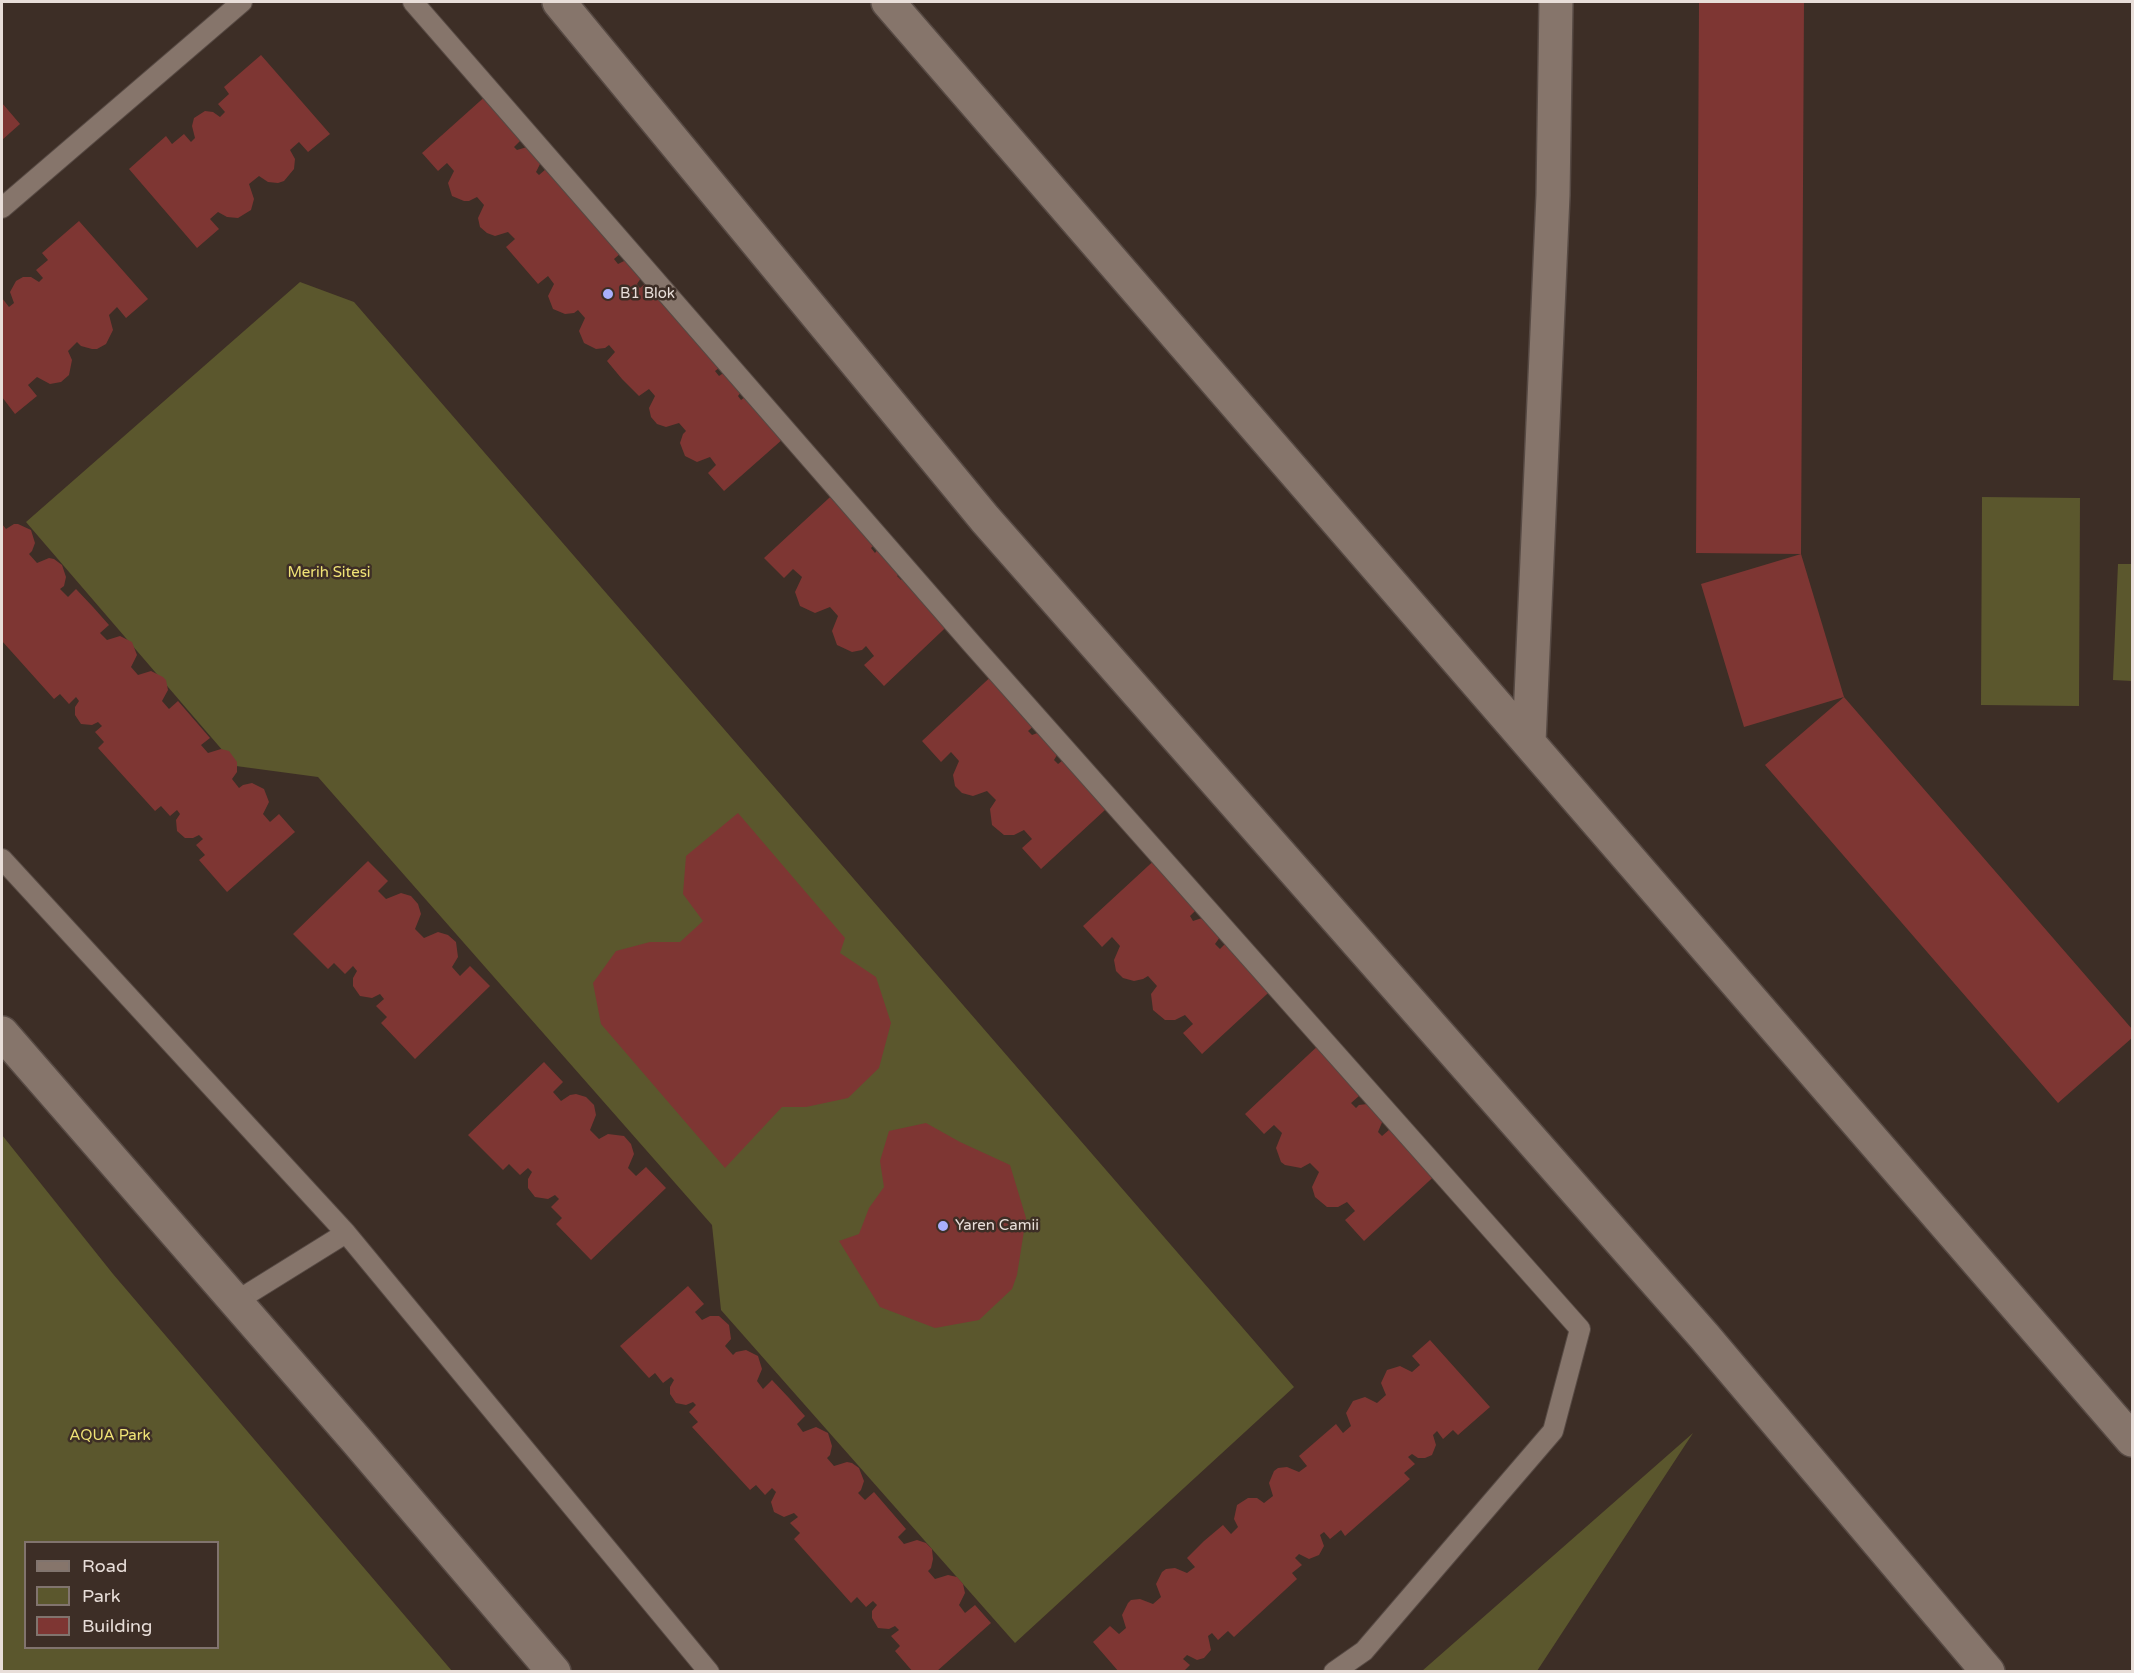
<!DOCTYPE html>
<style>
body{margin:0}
#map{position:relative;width:2134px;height:1673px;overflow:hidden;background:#3d2e26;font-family:"Varela Round",sans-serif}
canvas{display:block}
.frame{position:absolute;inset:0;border:3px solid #e8ded9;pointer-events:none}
.legend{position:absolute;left:24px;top:1541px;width:195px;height:108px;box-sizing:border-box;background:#3d2e26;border:2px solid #81746e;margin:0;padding:8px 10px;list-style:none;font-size:18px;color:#e8ded9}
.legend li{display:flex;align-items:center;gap:12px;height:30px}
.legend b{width:30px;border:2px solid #81746e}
</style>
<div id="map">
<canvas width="2134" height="1673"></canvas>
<div class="frame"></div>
<ul class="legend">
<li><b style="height:8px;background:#86756b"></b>Road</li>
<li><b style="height:16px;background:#5b572d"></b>Park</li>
<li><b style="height:16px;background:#7e3633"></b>Building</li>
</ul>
</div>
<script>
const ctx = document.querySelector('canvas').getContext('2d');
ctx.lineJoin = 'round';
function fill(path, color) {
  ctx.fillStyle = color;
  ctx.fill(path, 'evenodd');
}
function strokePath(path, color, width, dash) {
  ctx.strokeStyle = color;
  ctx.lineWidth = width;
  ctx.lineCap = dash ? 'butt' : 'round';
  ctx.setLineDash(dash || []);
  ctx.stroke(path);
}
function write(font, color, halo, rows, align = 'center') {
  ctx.font = font + ' "Varela Round",sans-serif';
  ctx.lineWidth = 5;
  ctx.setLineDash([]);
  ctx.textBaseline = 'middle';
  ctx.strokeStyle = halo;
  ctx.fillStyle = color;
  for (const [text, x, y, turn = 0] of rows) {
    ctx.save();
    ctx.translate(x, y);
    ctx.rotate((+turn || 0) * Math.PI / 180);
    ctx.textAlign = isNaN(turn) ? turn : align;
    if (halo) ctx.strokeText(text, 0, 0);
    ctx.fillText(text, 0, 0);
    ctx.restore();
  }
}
fill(new Path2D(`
 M300,282L354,302L1294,1387L1015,1643L721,1310L712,1225L318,777L236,766L26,522Z
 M1982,497L2080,498L2079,706L1981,705Z
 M2118,564H2132V681L2113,680Z
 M2,1135L113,1274L452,1671H2ZM218,1542V1648H26V1542Z
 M1693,1433L1537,1671H1422Z`), '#5b572d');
fill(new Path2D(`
 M1699,2H1804L1801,554L1696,553Z
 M261,55L330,134L308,152L299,142L290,150L295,159L294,169L284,181L278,183L268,182L259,176L249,184L254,199L251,210L238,218L227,217L218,212L210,219L219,229L197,248L129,169L166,136L172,144L184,134L191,142L195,138L192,126L194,118L205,111L213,112L220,117L225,112L218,104L229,94L224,87Z
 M489,93L521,140L514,147L517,150L527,147L541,162L536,172L539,175L546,169L621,253L614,259L618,264L628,259L641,278L637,284L640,288L647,282L723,365L715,371L719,376L725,372L742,391L738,396L741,400L749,394L792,431L724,491L708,473L716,465L710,457L697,462L685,456L680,443L683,434L686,431L679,423L666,427L657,424L651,417L649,408L655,396L649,389L639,396L622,379L607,361L615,352L609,345L605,348L596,349L584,343L579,331L585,318L578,310L574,313L565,314L553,309L548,296L554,284L548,276L538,284L506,247L515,239L508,232L495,236L487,233L480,227L478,218L484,205L477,197L469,201H464L452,196L448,183L454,171L447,163L438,171L422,153Z
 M2,103L20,124L2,140Z
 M79,221L148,299L126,318L117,307L109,315L113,330L106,344L97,349H92L81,346L77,342L68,351L72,360L69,375L61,382L50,384L37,377L28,385L37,396L15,414L2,397V298L9,307L14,303L10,292L16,281L23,277H31L39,282L43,278L36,270L48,260L42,253Z
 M841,487L879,540L871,548L875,553L878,549L900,573L897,576L901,580L909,573L927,578L960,614L884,686L864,665L874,656L866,646L862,650L852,652L837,645L832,631L838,616L830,607L815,613L800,606L795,592L802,577L793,569L784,578L764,558Z
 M2,524L6,529L14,524H18L31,530L35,543L32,551L29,554L37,563L49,558L54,559L62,565L66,577L64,586L60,589L68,597L76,589L93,607L109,625L100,633L107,640L120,636L132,642L137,655L131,667L138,675L151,671L163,677L166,680L168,690L162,701L169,709L178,701L210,738L201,745L208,753L221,749L229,751L237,762V772L232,779L239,788L243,785L252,783L264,789L269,802L263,814L270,822L279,814L295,832L227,892L199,860L205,855L196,845L203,839L199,835L193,838H185L177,831L176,820L180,814L177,810L170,816L161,806L155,811L98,748L104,742L95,732L102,726L98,722L92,725L81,724L75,715V707L79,701L76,697L69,704L60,694L54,699L2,641Z
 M1801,554L1844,697L1744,727L1701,584Z
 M998,670L1036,724L1028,731L1032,735L1040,732L1059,752L1054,760L1058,764L1067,757L1118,798L1041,869L1022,848L1032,839L1024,830L1014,835H1004L992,825L990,809L996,800L987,791L973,796L962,793L955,786L953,775L959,761L951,752L941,762L922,741Z
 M1844,697L2132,1029V1038L2058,1103L1765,765Z
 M738,813L845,938L840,953L876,977L891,1023L879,1068L848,1098L806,1107H782L725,1168L601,1024L593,983L616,951L650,942H680L703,921L683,894L686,856Z
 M1160,855L1197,909L1190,916L1193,921L1205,917L1220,937L1215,944L1220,949L1228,941L1279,983L1202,1054L1183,1033L1193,1024L1185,1015L1175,1020H1165L1153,1010L1151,994L1157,986L1148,976L1143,979L1134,981L1123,978L1116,971L1114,960L1120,946L1112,937L1102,947L1083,926Z
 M368,861L388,881L378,891L386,899L401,893L411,896L418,904L421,914L415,929L424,938L438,932L448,935L456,942L458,957L452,967L460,976L470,966L490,986L415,1059L381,1023L387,1017L376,1006L384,999L380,994L372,998L360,996L353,986V978L357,971L353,966L345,974L334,963L328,969L293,934Z
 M1322,1042L1355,1078L1349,1084L1359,1096L1351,1103L1356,1108L1359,1105L1367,1104L1383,1120L1378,1132L1382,1136L1390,1129L1441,1170L1364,1241L1345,1220L1355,1211L1347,1202L1338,1207H1327L1315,1197L1312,1187L1319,1172L1310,1163L1301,1168L1285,1165L1281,1162L1276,1148L1282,1133L1274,1125L1264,1134L1245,1114Z
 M544,1062L563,1082L553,1092L561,1101L570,1095L576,1094L586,1097L594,1105L596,1115L590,1130L599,1139L608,1134L624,1136L631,1144L634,1154L628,1168L636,1176L646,1167L666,1188L591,1260L556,1224L562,1218L551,1207L559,1199L555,1195L548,1199L535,1197L528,1188V1179L532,1172L528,1168L520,1175L509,1164L503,1170L468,1135Z
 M926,1123L960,1142L1010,1165L1026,1218L1017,1275L1012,1289L979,1320L935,1328L880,1307L839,1241L859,1234L869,1208L884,1187L880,1161L889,1131Z
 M688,1286L704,1304L695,1312L702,1320L710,1316H719L729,1325L731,1339L725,1346L733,1355L736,1352L746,1350L758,1356L762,1369L757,1381L763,1389L772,1380L789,1398L805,1416L797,1424L803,1432L816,1427L828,1433L832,1446L830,1455L827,1458L834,1466L847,1462L852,1463L859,1468L864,1481L861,1490L858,1493L865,1500L874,1492L906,1529L898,1537L904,1544L917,1540L926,1543L932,1549L933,1559L931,1568L928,1571L935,1579L948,1575L957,1577L963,1584L965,1593L959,1605L965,1613L975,1605L991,1623L936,1672H913L895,1651L900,1646L891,1636L899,1630L895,1626L889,1629L878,1628L872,1618V1611L877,1605L873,1601L866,1607L857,1597L851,1603L794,1539L800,1533L790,1523L798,1517L794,1513L784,1517L774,1512L771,1502L776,1492L772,1488L765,1495L756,1485L750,1490L692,1427L698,1422L689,1412L696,1405L693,1402L686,1405L676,1403L670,1394V1387L674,1380L671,1377L663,1383L655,1373L649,1378L620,1346Z
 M1430,1340L1490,1407L1458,1435L1453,1430L1443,1439L1437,1431L1433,1435L1436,1445L1432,1455L1425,1458H1418L1412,1454L1408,1457L1415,1464L1404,1473L1410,1479L1345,1536L1341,1530L1330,1539L1324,1532L1320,1535L1324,1546L1319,1555L1309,1559L1299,1554L1295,1558L1302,1565L1292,1573L1297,1579L1234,1637L1228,1631L1218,1640L1212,1633L1208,1636L1211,1650L1204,1658L1197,1660L1187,1655L1183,1659L1190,1665L1183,1672H1119L1093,1642L1110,1626L1119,1634L1126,1628L1122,1615L1128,1603L1131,1600L1140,1599L1153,1604L1161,1597L1156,1584L1162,1572L1166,1569L1175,1568L1187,1573L1195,1567L1187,1558L1204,1541L1223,1525L1231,1534L1238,1527L1234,1519L1237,1505L1248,1498H1257L1264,1503L1273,1496L1269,1483L1274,1471L1278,1468L1287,1467L1299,1472L1307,1466L1299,1456L1336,1424L1343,1433L1351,1426L1346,1413L1353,1401L1365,1397L1377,1403L1386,1395L1381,1383L1387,1370L1400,1366L1412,1372L1420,1365L1412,1356Z`), '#7e3633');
const service = new Path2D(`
 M413,2L972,644L1580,1329L1553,1431L1364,1651L1334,1672
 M2,208L242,2
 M2,859L346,1233
 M235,1302L346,1233L709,1672`);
const minor = new Path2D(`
 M559,2L985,519L1704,1336L1988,1672
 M888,2L2132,1440
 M1529,742L1553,195L1556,2
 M2,1033L357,1441L554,1672`);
strokePath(service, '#574a44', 22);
strokePath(minor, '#574a44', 36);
strokePath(service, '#86756b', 20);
strokePath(minor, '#86756b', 33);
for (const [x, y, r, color] of [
 [608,294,6,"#a9b0fc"],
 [943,1226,6,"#a9b0fc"]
]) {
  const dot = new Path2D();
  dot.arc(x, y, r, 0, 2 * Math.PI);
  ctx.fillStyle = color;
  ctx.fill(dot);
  strokePath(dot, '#3d2e26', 2);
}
write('15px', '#e8ded9', '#3d2e26', [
 ["B1 Blok",620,294],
 ["Yaren Camii",955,1226]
], 'left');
write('15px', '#f0e376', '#3d2e26', [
 ["Merih Sitesi",329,573],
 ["AQUA Park",110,1436]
]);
</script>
